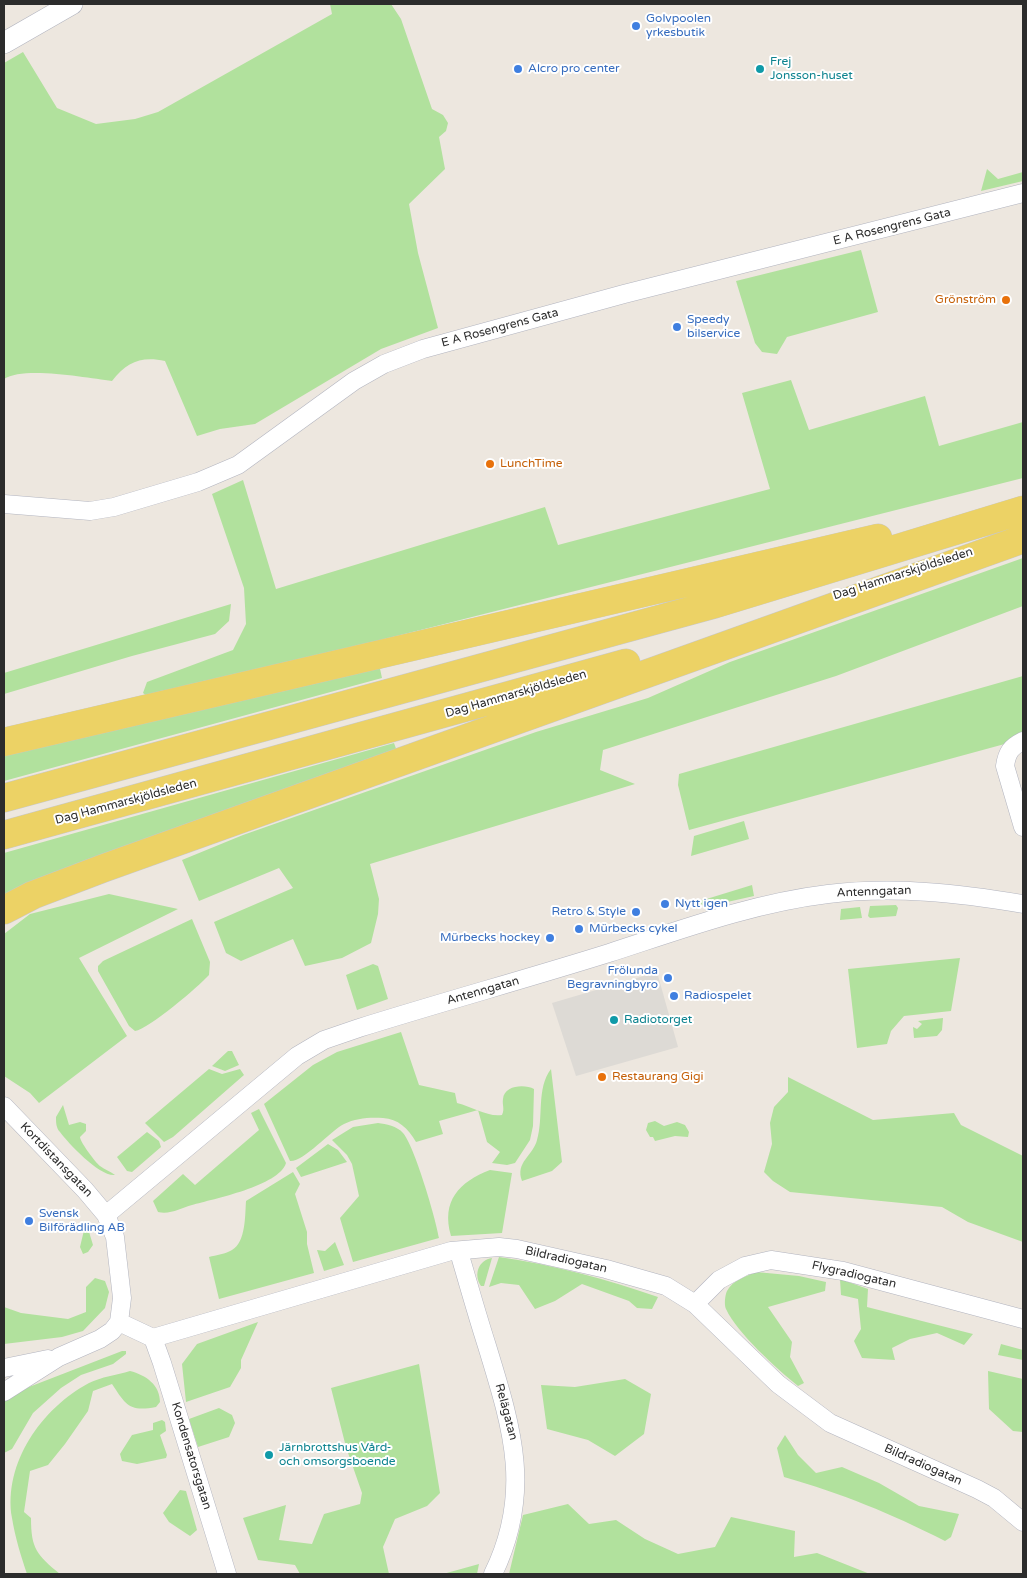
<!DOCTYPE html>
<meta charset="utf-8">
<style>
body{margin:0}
#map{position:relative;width:1027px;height:1578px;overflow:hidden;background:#ede7df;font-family:"Varela Round",sans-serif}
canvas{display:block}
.frame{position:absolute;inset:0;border:5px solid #2c2c2c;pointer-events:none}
</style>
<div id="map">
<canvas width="1027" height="1578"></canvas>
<div class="frame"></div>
</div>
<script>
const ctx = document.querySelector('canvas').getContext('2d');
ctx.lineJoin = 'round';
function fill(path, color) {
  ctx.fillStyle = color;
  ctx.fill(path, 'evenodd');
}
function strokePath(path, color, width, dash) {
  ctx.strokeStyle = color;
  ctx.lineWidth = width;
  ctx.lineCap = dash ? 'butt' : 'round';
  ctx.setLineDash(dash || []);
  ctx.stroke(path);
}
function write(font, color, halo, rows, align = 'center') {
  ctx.font = font + ' "Varela Round",sans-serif';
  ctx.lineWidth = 4;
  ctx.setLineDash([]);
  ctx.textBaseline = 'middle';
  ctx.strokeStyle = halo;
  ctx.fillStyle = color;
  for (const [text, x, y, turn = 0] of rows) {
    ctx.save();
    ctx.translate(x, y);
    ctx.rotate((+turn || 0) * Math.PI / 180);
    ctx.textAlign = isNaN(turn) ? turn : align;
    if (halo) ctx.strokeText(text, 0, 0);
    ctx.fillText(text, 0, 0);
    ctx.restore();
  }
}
fill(new Path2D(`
 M330,4H391L401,19L432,109L443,115L448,123L446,131L439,137L445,169L409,204L418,253L438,328L381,349L255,424L220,429L197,436L165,361C141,356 127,362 112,381C87,378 24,366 4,379V63L23,52L57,108L96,124L135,119L158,112L332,14Z
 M987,169L998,179L1023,172V181L981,191Z
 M861,250L878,312L787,337L777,354L762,352L755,343L736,281Z
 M791,380L809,430L925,396L939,446L1023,422V478L250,673L147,696L143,693L147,682L233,650L246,624L244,588L212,494L243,480L276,589L545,507L558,545L770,489L742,393Z
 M1023,558V606L836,676L603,750L600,770L635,784L370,864L379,899L378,914L371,943L342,958L305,966L293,939L241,961L226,953L214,922L293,888L279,868L199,901L182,860L243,835L536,732L648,698L730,662Z
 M231,604L229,621L215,634L132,656L4,694V673Z
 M379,664L382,678L4,781V752Z
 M1023,676V739L689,830L678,785L679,774Z
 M394,743L399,757L4,896V853Z
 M744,821L749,839L691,856L694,836Z
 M752,885L754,896L705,907L701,904L700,901Z
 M109,894L178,909L79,958L127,1036L39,1103L30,1093L4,1076V934L30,914Z
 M896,905L898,908L896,916L870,918L868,916L870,906Z
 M860,907L862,918L840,920L841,909Z
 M192,919L210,962L209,975C198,987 149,1029 135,1031L129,1026L98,971V966L103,961Z
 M960,958L951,1011L904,1016L891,1031L887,1044L857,1048L848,969Z
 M373,964L378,966L388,999L357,1010L346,975Z
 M943,1018L942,1030L937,1036L914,1038L913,1027L917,1029L922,1024L918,1021Z
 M401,1032L419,1085L455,1093L457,1103C473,1107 487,1117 502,1115C505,1109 502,1105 503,1099C504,1085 525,1084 534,1089L533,1126L530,1140L515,1163L507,1165L492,1163L500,1152L487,1142L478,1110L439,1121L443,1134L416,1142C408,1128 398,1119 383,1118C370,1117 356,1118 344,1124C330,1131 304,1162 290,1161L264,1104L313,1065L337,1052Z
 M228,1051H232L239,1065L225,1071L212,1066Z
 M209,1069L222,1074L240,1069L244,1075L173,1137L164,1142L145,1123Z
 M551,1069L562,1162L552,1171L522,1181C515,1162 533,1156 537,1140C544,1117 536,1089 551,1069Z
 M788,1077L873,1120L954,1113L961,1125L1023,1156V1242L968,1222L942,1207L790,1192L773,1181L764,1172L772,1144L770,1123L774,1107L788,1092Z
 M63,1105L69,1125L80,1122L86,1124V1131L80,1137C80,1142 96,1163 100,1166C105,1170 110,1171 115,1175C100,1177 69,1144 60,1132C56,1128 56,1122 56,1117Z
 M259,1109L286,1163C279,1186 213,1199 192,1205C181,1208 170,1215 158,1212L153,1201L183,1174L195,1185L259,1130L251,1113Z
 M655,1121L664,1126L677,1122L685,1125L689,1132L688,1137L675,1136L655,1141L653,1137H650L646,1130L648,1123Z
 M378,1123C386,1124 397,1126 403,1133C414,1145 436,1219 439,1238L353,1262L340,1218L359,1196L352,1164L347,1155L332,1140L353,1127Z
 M147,1132L159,1141L161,1147L132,1172L127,1171L117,1157Z
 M328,1144L338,1150L347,1162L301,1177L296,1168Z
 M490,1170L512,1173L502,1233L451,1236C441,1201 459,1182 490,1170Z
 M293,1172L300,1184L295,1194L307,1232V1244L314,1273L219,1299L209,1257C216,1255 226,1254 232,1250C246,1242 245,1215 246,1201Z
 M86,1222L93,1245L88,1252L83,1254L80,1247Z
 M335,1242L344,1265L324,1271L317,1250L325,1251Z
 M499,1257C554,1265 606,1279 658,1297L652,1309L637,1308L629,1301L582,1284L555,1301L535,1309L519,1285L501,1283L489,1287Z
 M492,1258L484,1286H481C473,1274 479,1260 492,1258Z
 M756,1272L799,1276L826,1282L825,1291L768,1307L792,1342L790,1357L804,1383L798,1386C777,1369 737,1333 726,1309C724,1305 725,1295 727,1291C733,1280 745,1277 756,1272Z
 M95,1278L105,1281L109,1292L105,1308L83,1331L62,1337L4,1344V1307L21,1313L68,1319L86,1312V1287Z
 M840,1279L868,1289L867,1307L973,1334L964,1345L937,1333L910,1339L892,1348L895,1360L862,1358L854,1341L861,1329L858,1299L841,1295Z
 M258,1322L241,1360V1368L230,1387L186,1402L182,1364L197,1344Z
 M1001,1344L1023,1350V1360L998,1355Z
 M122,1351H126V1354L113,1364L81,1375L61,1388L33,1413L12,1449L4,1453V1401L29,1387Z
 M419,1364L440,1493L427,1506L395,1519L383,1547L389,1574H300L295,1565L258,1560L243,1518L286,1505L279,1540L312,1544L324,1514L360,1504L362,1493L346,1447L331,1388Z
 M130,1371C146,1375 160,1385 160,1402L156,1407C129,1412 126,1405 112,1384L93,1391L88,1411L65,1444L48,1465L30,1471L24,1512L31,1518C31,1549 37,1555 60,1574H27C21,1556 15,1537 12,1518C3,1463 42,1408 89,1383C101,1377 117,1375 130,1371Z
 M988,1371L1023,1379V1432L1013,1431L989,1409Z
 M625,1379L651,1394L644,1434L615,1456L588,1440L547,1429L541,1385L575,1387Z
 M219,1408L232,1415L235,1423L229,1437L198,1447L189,1419Z
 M162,1420L165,1422L166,1431L160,1435L167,1455L166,1458L137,1464L122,1461L120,1454L132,1435L153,1430V1423Z
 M785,1435L798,1455L816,1473L842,1467L879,1483L919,1506L959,1514L951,1537L945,1541C890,1513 843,1494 784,1477L777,1448Z
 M180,1490L186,1491L197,1530L190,1536L169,1522L163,1513Z
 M568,1504L589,1524L616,1520L645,1539L678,1554L715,1547L731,1517L795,1531L794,1557L817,1553L870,1574H509L523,1515Z
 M479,1564L477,1574H443Z`), '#b1e19d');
fill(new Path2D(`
 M657,972L678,1047L576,1076L552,1003Z`), '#dddad5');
const minor = new Path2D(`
 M4,504L90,511L114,507L198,482L238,465L354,381L384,364L423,349L624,294L1023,193
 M1023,741C1011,747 1007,752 1005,766L1023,827
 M4,1106L85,1190L106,1215L115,1237L122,1298L119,1322L112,1331L100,1339L59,1357L4,1392
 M106,1215L297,1056L324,1040L359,1028C442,1002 526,979 609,953C680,930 753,903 828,894C893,886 958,893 1023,904
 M459,1252C468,1283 477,1315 487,1346C512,1428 533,1492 493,1574
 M695,1304L719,1280L745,1266L771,1260L843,1271L1023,1319
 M119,1322L153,1338L451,1251L499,1247L517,1249L606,1269L666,1286L695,1304L778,1384L830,1423L977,1489L994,1498L1023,1522
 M153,1338L162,1363L227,1574
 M4,1368L48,1359`);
const tertiary = new Path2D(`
 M4,43L72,4`);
const primary = new Path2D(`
 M4,742L878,538
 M4,798L715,604L1023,510
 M4,835L626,663
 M4,910L33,895L104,868L1023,539`);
strokePath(minor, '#b2b4bf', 19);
strokePath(tertiary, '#b2b4bf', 22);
strokePath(primary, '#c8c8c8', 29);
strokePath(minor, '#fff', 18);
strokePath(tertiary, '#fff', 21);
strokePath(primary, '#ecd265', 28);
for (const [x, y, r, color] of [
 [636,26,5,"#3f7fe0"],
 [518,69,5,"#3f7fe0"],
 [760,69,5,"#0f9aa8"],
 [1006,300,5,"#e8710a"],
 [677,327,5,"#3f7fe0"],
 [490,464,5,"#e8710a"],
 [665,904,5,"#3f7fe0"],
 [636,912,5,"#3f7fe0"],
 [579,929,5,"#3f7fe0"],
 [550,938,5,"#3f7fe0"],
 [668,978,5,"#3f7fe0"],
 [674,996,5,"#3f7fe0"],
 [614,1020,5,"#0f9aa8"],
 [602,1077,5,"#e8710a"],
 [29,1221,5,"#3f7fe0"],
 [269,1455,5,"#0f9aa8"]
]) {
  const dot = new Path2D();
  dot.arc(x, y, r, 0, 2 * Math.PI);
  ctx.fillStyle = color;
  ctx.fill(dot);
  strokePath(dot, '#fff', 2);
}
write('12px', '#366cbe', '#fff', [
 ["Golvpoolen",646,19],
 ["yrkesbutik",646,33],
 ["Alcro pro center",528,69],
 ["Speedy",687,320],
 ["bilservice",687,334],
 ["Nytt igen",675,904],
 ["Retro & Style",626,912,"right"],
 ["Mürbecks cykel",589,929],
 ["Mürbecks hockey",540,938,"right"],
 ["Frölunda",658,971,"right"],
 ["Begravningbyro",658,985,"right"],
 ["Radiospelet",684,996],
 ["Svensk",39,1214],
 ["Bilförädling AB",39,1228]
], 'left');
write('12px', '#0d838f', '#fff', [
 ["Frej",770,62],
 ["Jonsson-huset",770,76],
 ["Radiotorget",624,1020],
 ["Järnbrottshus Vård-",279,1448],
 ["och omsorgsboende",279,1462]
], 'left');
write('12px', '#2c2c2c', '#fff', [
 ["E A Rosengrens Gata",892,227,-14],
 ["E A Rosengrens Gata",500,328,-15],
 ["Dag Hammarskjöldsleden",903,574,-18],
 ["Dag Hammarskjöldsleden",516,694,-16],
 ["Dag Hammarskjöldsleden",126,802,-15],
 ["Antenngatan",874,892,-2],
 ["Antenngatan",483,991,-16],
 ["Kortdistansgatan",56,1160,46],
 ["Bildradiogatan",566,1260,13],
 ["Flygradiogatan",854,1275,13],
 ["Relägatan",506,1412,75],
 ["Kondensatorsgatan",191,1456,73],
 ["Bildradiogatan",923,1465,24]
]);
write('12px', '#c56008', '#fff', [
 ["Grönström",996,300,"right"],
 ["LunchTime",500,464],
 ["Restaurang Gigi",612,1077]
], 'left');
</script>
